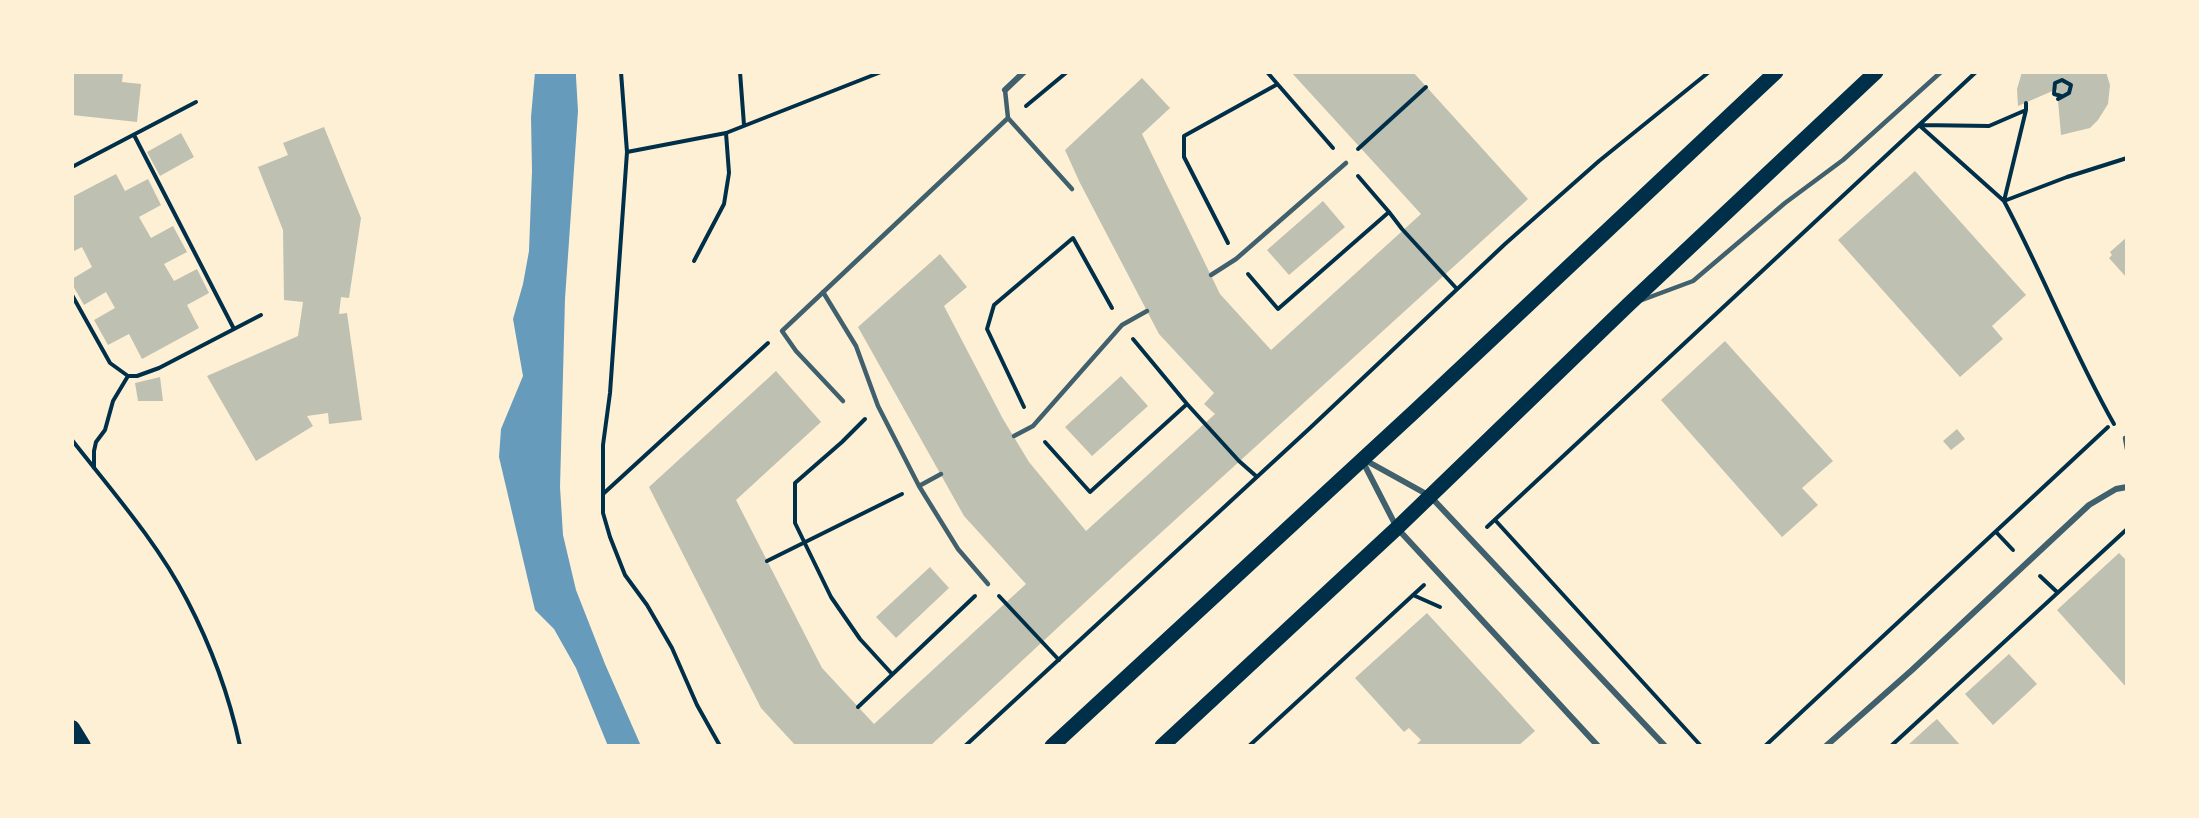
<!DOCTYPE html>
<style>
body{margin:0}
#map{position:relative;width:2199px;height:818px;overflow:hidden;background:#fdf0d5;font-family:"DM Sans",sans-serif}
canvas{display:block}
.frame{position:absolute;inset:0;border:74px solid #fdf0d5;pointer-events:none}
</style>
<div id="map">
<canvas width="2199" height="818"></canvas>
<div class="frame"></div>
</div>
<script>
const ctx = document.querySelector('canvas').getContext('2d');
ctx.lineJoin = 'round';
function fill(path, color) {
  ctx.fillStyle = color;
  ctx.fill(path, 'evenodd');
}
function strokePath(path, color, width, dash) {
  ctx.strokeStyle = color;
  ctx.lineWidth = width;
  ctx.lineCap = dash ? 'butt' : 'round';
  ctx.setLineDash(dash || []);
  ctx.stroke(path);
}
fill(new Path2D(`
 M535,72H576V77L578,111L565,299L560,487L563,535L576,590L605,664L641,746H608L576,668L554,629L535,610L499,457L501,429L523,376L513,319L523,284L529,251L532,171L531,117Z`), '#669bbc');
fill(new Path2D(`
 M72,72H123L122,82L141,84L137,122L72,115Z
 M1291,72H1413L1528,199L1121,569L930,746H796L761,708L649,487L776,371L821,422L736,500L822,668L874,724L1026,584L964,516L858,327L940,254L967,287L944,306L1003,419L1029,462L1086,531L1215,414L1204,404L1214,393L1159,334L1080,183L1065,150L1142,78L1170,108L1142,134L1220,294L1271,350L1421,214Z
 M2022,72H2106L2110,85L2108,104L2098,120L2090,128L2061,135L2057,89L2018,106L2017,89Z
 M324,127L361,218L349,298L341,297L339,314L347,313L362,420L329,424L328,413L307,416L313,426L256,461L207,376L298,336L303,302L284,300L283,230L258,167L288,155L283,143Z
 M181,133L194,157L160,176L147,152Z
 M1915,171L2026,295L1992,326L2003,339L1960,377L1838,240Z
 M116,174L125,191L148,179L161,205L139,217L151,238L173,226L187,252L164,264L174,281L197,269L209,293L187,305L199,328L142,359L129,334L108,345L94,320L115,308L106,292L84,305L72,284V279L92,267L82,247L72,252V197Z
 M1323,201L1345,227L1289,275L1267,250Z
 M2127,237V278L2109,258L2112,255L2110,252Z
 M1725,341L1833,461L1802,488L1818,505L1782,537L1661,400Z
 M1121,376L1148,406L1092,456L1065,427Z
 M160,377L163,401H138L135,383Z
 M1957,429L1965,439L1951,450L1943,441Z
 M2119,553L2127,561V688L2057,610Z
 M930,567L949,588L896,638L876,617Z
 M1427,613L1535,731L1518,746H1415L1421,740L1409,728L1404,732L1355,678Z
 M2009,654L2037,684L1993,725L1965,694Z
 M1937,719L1961,746H1907L1930,725Z`), '#bec0b2');
strokePath(new Path2D(`
 M621,72L627,152L610,393L603,445V513L610,537L625,575L647,605L672,648L697,705L720,746
 M740,72L744,125
 M1267,72L1333,148
 M2058,99L2069,93L2071,85L2062,80L2055,83L2054,94L2061,96
 M2026,103V110
 M1026,106L1067,72
 M1919,125L2004,201L2067,177L2127,158
 M1920,125L1989,126L2026,110L2004,201C2043,274 2073,352 2114,424
 M134,135L234,329
 M1358,149L1426,87
 M627,152L726,133L881,72
 M72,167L196,102
 M1358,176L1389,212
 M1228,243L1184,157V136L1276,85
 M694,261L724,204L729,173L726,133
 M1248,274L1278,309L1389,212L1402,229L1457,289
 M72,295L110,363L128,376H137L159,368L261,315
 M1133,339L1187,404
 M1024,407L987,329L994,305L1073,238L1112,308
 M865,419L842,442L795,483V523L831,597L860,639L892,674
 M72,440C112,491 157,542 187,600C211,646 229,695 240,746
 M1045,442L1090,492L1187,404L1239,461L1256,476
 M94,468V451L96,442L105,430L113,401L128,376
 M603,494L768,343
 M1495,520L1701,746
 M1487,527L1976,72
 M1996,532L2013,550
 M767,561L902,494
 M2040,576L2057,592
 M1413,595L1440,607
 M999,596L1059,660
 M858,707L975,596
 M965,746L1310,428L1505,244L1599,161L1709,72
 M1249,746L1424,585
 M1765,746L2108,427
 M1891,746L2126,530`), '#003049', 4);
strokePath(new Path2D(`
 M1008,118L1072,189
 M1211,275L1236,259L1346,163
 M823,292L856,346L878,406L919,486L958,549L988,584
 M1642,300L1693,281L1785,203L1843,160L1941,72
 M843,401L796,351L782,331L1008,118L1005,90
 M1014,436L1033,426L1122,325L1147,311
 M2125,438L2127,449
 M919,486L941,474`), '#3f606c', 4.5);
strokePath(new Path2D(`
 M1005,90L1024,72
 M1365,460L1430,496L1665,746
 M1363,462L1397,528L1598,746
 M1826,746L1912,670L2089,505L2116,489L2127,487`), '#3f606c', 6);
strokePath(new Path2D(`
 M1052,746L1415,411L1776,72
 M1162,746L1397,528L1628,305L1876,72`), '#003049', 15);
strokePath(new Path2D(`
 M72,728L83,746`), '#003049', 16);
</script>
